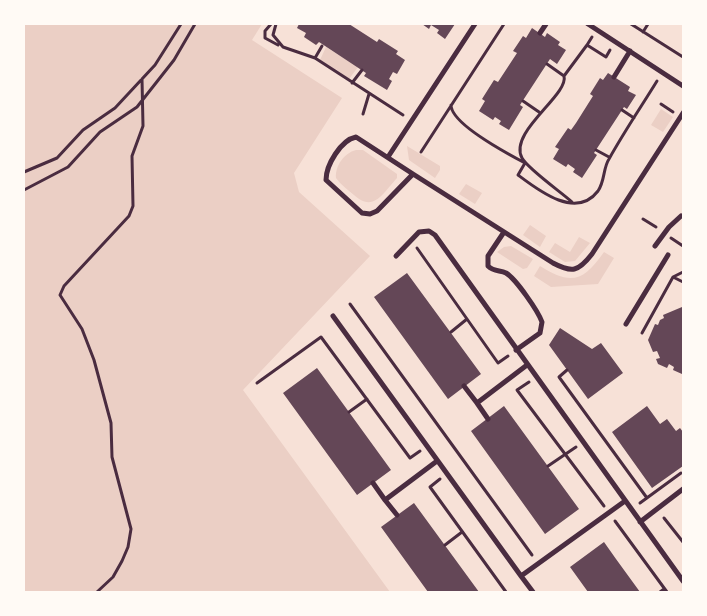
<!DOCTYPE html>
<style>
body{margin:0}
#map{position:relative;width:707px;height:616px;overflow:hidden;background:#f7e1d7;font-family:Inter,sans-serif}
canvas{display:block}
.frame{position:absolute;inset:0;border:25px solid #fffaf5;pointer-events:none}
</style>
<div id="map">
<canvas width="707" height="616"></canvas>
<div class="frame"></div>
</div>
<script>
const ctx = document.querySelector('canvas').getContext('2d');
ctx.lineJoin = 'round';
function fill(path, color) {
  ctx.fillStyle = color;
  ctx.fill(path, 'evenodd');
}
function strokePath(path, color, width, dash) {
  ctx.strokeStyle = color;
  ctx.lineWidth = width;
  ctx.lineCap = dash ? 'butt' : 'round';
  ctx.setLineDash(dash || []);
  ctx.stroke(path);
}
fill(new Path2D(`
 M24,24H262L252,40L342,98L294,173L299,192L370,256L243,390L390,592H24Z
 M326,47L358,67L349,79L320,60Z
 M661,109L673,117L663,132L651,125Z
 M407,146L440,166V170L435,178L409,160Z
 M356,150H363L397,174V178C383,193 374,213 354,195C348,190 341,185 336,178C335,166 344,153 356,150Z
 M466,184L482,193L475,204L459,194Z
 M530,225L546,236L540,247L523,235Z
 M579,237L590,243L575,261L565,262L549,252L555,243L570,252Z
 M511,246L533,259L527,268L523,269L497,252L504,247Z
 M604,252L614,258L598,284L551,287L534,276L540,266C571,286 584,281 604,252Z`), '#ebcfc5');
fill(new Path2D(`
 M299,24H349L377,42L379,39L398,51L396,54L405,60L397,74L393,72L389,79L392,81L387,90L364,76L366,73L319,42L316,45L304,37L306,33L297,28Z
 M422,24H455L445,39L437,33L439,30L431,25L429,29Z
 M532,28L545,37L547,33L560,42L558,45L566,50L557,64L550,59L520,105L523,107L509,130L499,124L501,121L495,117L493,120L479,111L485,101L482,99L494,80L498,82L517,53L513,51L523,36L526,38Z
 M608,73L630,87L628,91L636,95L627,109L624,107L622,110L594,153L597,155L582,178L573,172L575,169L568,164L566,167L553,159L559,149L555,147L568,128L571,130L576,123L593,96L590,94L600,78L603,80Z
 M407,273L481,374L448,399L374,297Z
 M682,307L683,373L682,374L673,370L674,367L669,364L667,368L658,364L656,359L660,358L657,351L653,352L648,340L655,324L658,325L660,320L664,318L663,315Z
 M560,328L592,349L601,343L623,373L588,399L549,345Z
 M317,368L391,470L357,495L283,393Z
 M504,406L579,509L545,534L471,431Z
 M647,406L660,424L667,419L676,431L680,428L683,432V466L652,488L612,432Z
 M414,503L479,592H428L381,527Z
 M604,542L616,559L640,592H588L570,567Z`), '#644757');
strokePath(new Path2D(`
 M271,24L265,31V38L278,45
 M276,24L273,35L283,47L315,58L403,115
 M631,24L683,57
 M643,32L648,24
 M592,37L587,45L606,57L610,50
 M315,58L322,46
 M547,64L564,76
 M352,83L362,70
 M523,101L539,112
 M661,104L673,112
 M451,105C451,124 508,154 525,163L518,175C538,190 576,220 598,191C605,181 603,168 609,159C624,132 641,107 657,81
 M622,110L634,118
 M363,114L369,94
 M596,150L609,157
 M421,152L504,24
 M24,172L57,158L83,130L115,108L155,65L181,24
 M24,190L68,167L100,132L137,107L174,60L195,24
 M572,202C561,192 528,169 522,158C508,132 569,95 564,76L587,45
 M643,219L656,227
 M671,238L683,246
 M417,248L467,319
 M683,272L673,277L683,282
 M350,304L532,555
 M451,332L467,319L498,363L508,356
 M642,333L673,277
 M567,370L559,377L647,498
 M529,382L517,390L604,506
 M257,383L321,337L410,458L420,451
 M349,412L367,399
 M548,466L576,447
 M440,479L430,487L506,592
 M640,503L681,473
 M664,518L683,542
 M615,521L667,592
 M445,545L462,532
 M97,592L113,577L122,561L128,547L131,529L112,457L111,423L94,360L82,329L60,295L64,286L129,216L133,206L132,156L143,126L142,79
 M660,592L664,589`), '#4a2c40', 3);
strokePath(new Path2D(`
 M588,24L683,86
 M540,33L546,24
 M614,77L630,51
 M356,137L413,174L377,211L370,214L362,213L326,180C326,165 341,140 356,137Z
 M388,157L475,24
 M413,174L553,263C572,273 578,272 592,254L683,113
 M504,232L488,256V266C494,272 500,270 506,273C516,279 538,311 542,322L540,333L516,350
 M655,246L669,227L681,216
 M396,256L419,232L429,231L435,235L683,581
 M333,316L521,576L625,501
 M626,324L668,255
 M464,386L477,403
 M488,419L477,403L527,365
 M373,483L385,500
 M397,515L385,500L437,461
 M640,522L683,489
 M521,576L533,592`), '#4a2c40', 5);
</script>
